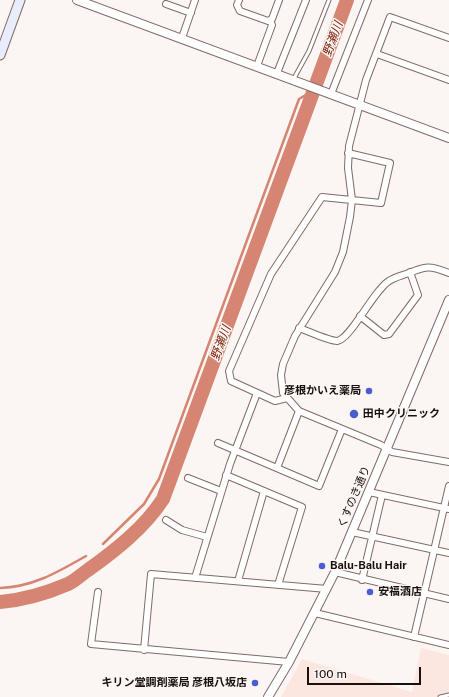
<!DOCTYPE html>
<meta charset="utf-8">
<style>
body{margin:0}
#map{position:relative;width:449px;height:697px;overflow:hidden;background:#fbf6f4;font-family:"Public Sans",sans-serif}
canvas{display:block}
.scale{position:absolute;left:307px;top:667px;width:114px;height:18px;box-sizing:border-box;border:2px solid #19100e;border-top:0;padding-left:5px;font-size:12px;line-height:14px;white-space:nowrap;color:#19100e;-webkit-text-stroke:3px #fbf6f4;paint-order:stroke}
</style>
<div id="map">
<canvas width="449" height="697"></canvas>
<div class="scale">100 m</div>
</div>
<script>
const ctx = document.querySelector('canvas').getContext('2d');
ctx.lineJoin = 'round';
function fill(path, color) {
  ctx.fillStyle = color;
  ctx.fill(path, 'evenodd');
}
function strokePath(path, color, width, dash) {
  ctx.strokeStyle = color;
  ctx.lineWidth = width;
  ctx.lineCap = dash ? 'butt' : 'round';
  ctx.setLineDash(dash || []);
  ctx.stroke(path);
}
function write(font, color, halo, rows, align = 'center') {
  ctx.font = font + ' "Public Sans","Noto Sans JP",sans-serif';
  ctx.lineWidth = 3;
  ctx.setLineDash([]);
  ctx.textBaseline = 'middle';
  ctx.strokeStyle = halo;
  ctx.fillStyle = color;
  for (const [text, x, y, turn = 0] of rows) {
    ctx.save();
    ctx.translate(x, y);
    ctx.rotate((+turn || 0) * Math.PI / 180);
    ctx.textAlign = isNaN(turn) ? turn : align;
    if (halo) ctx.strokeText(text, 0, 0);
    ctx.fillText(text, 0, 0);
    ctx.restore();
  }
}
fill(new Path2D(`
 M421,648L449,655V697H281L302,659L412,692Z`), '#fbe6e0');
strokePath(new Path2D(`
 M103,544L144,504L159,479L299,99L314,90
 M0,588C33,587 58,572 86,556`), '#d58571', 2.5);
strokePath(new Path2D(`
 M0,602C23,600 47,593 68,584C75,581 82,574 88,570C116,550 145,527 163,499L347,0`), '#d58571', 14);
const service = new Path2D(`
 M293,80L309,51L329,0
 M440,697L449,695`);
const minor = new Path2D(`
 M239,0L237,5L240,11L268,21L272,19L279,0
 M166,4L191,13
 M182,38L195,0
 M449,38L390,17L366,80L349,146L348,168L352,200L350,217L343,252L335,272L295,336L283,364L281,375L283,393L299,411L381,445L392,452L449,462
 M377,54L449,80
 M257,66L272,25L270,20
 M277,73L306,0
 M331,94L368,0
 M360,316L384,335L389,334L418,295L410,272
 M299,328C308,331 329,341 337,341C351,339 373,291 389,281C393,278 400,276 406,274C426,266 429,265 449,273
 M287,398L275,401L231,381L229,371L271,274L322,197L381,203L390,163L348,153
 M218,443L319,486L342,429
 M277,468L299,411
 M226,475L302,507L278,585
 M188,478L221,491
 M369,492L449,509
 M166,520L182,530L207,537
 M352,532L449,553
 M335,572L449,599
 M195,578L230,464L257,393
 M362,580L382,495
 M238,581L264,491
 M98,592L91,644L289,662
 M315,613L449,645
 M414,637L449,486
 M144,650L151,574L327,589`);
const tertiary = new Path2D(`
 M77,0L449,138
 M268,697L289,662L335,572L449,300`);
const secondary = new Path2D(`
 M0,55L20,0`);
strokePath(service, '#816b65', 5);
strokePath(minor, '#816b65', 8);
strokePath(tertiary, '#816b65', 10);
strokePath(secondary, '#816b65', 11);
strokePath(service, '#fff', 3);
strokePath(minor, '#fff', 6);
strokePath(tertiary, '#fff', 8);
strokePath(secondary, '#e8ecfc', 9);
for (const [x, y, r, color] of [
 [369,391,4,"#4a5dd1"],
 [354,414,5,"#4a5dd1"],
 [322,566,4,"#4a5dd1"],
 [370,592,4,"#4a5dd1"],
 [255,683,4,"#4a5dd1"]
]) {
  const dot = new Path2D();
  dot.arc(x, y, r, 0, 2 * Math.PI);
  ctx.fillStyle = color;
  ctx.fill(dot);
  strokePath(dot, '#fbf6f4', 1.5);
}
write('bold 11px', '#19100e', '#fbf6f4', [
 ["彦根かいえ薬局",361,391,"right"],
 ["田中クリニック",363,414],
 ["Balu-Balu Hair",330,566],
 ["安福酒店",378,592],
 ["キリン堂調剤薬局 彦根八坂店",247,683,"right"]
], 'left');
write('11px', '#19100e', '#fbf6f4', [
 ["くすのき通り",354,497,-67]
]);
write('italic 12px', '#781900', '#fbf6f4', [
 ["野瀬川",333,39,-70],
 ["野瀬川",221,343,-70]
]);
</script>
